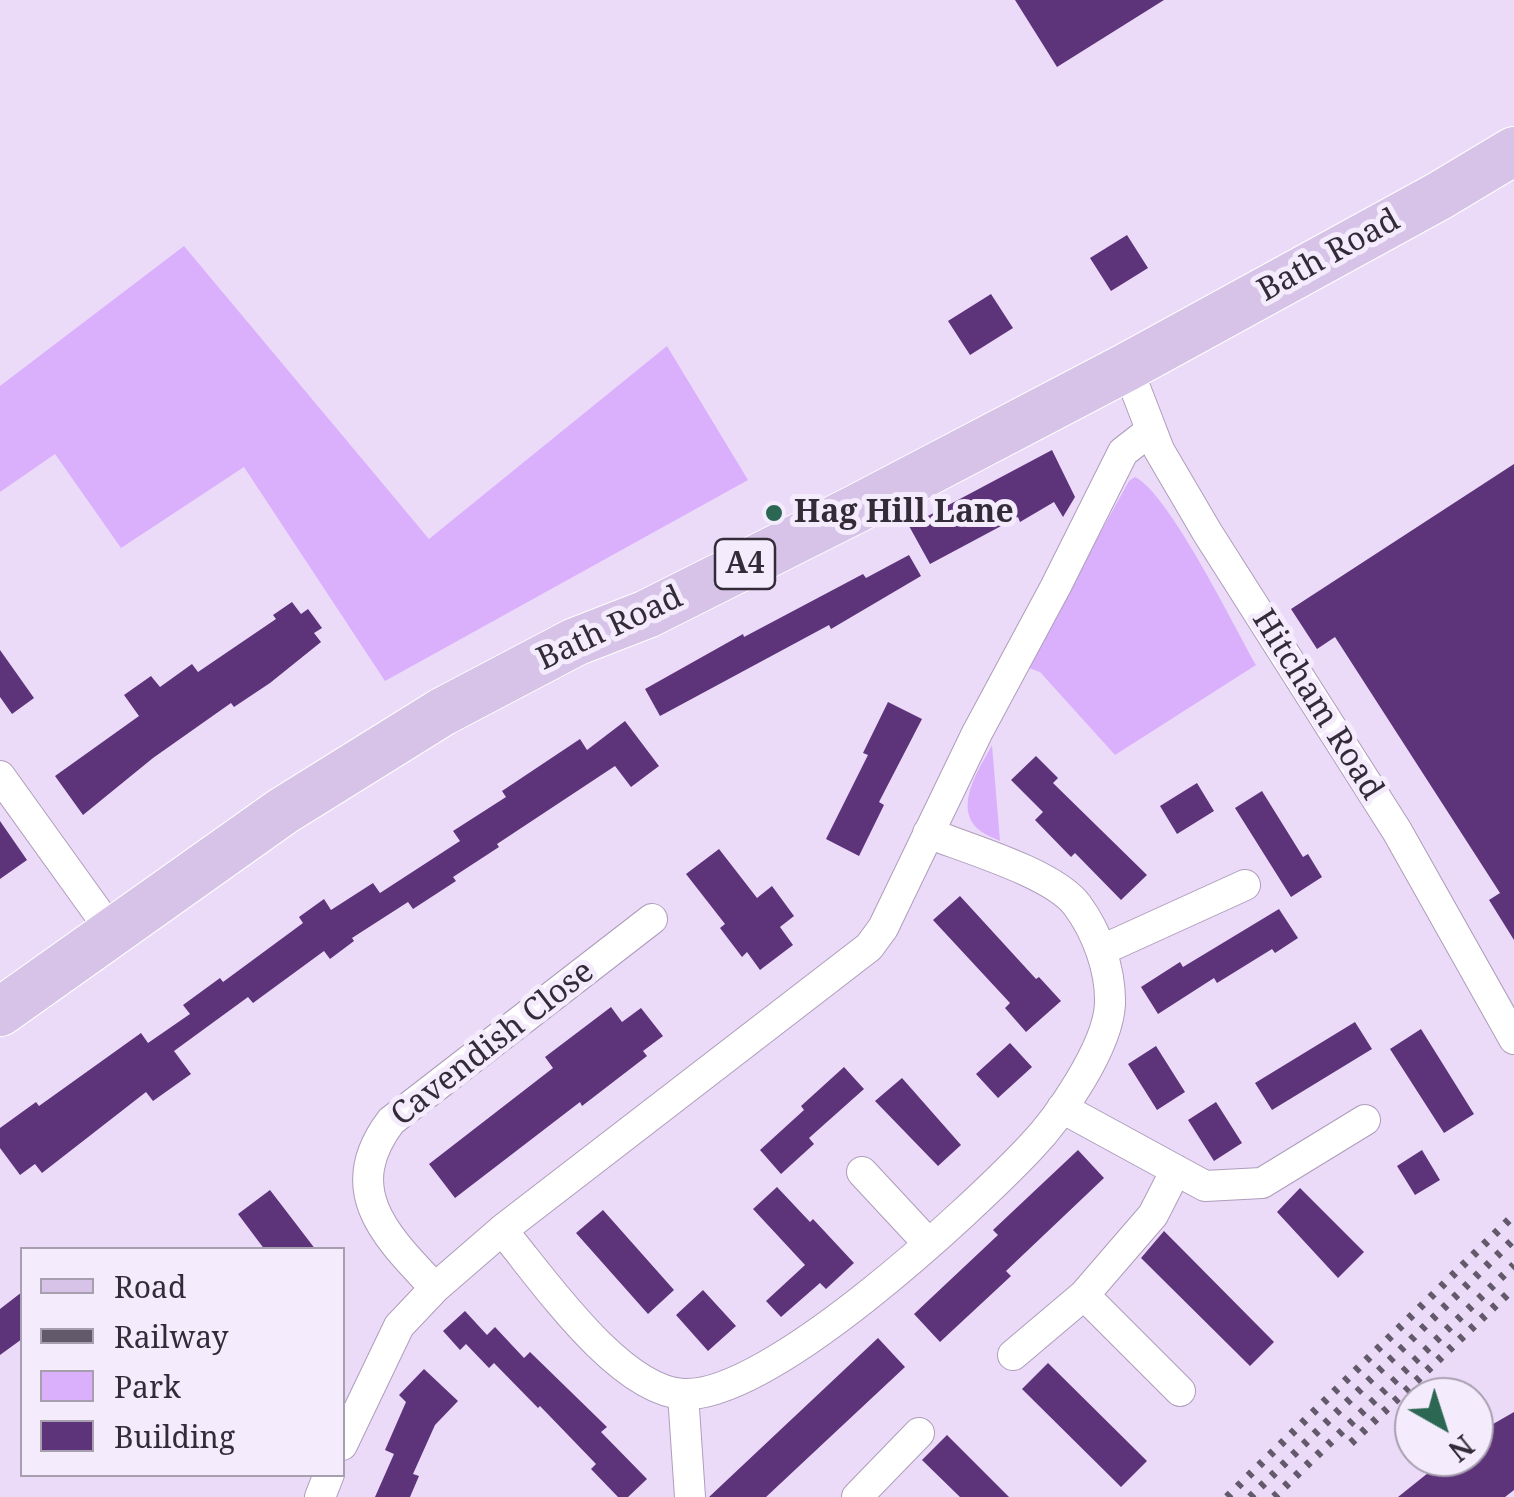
<!DOCTYPE html>
<style>
body{margin:0}
#map{position:relative;width:1514px;height:1497px;overflow:hidden;background:#ebdbf9;font-family:"Noto Serif",serif}
canvas{display:block}
.legend{position:absolute;left:20px;top:1247px;width:325px;height:230px;box-sizing:border-box;background:#f4ebfd;border:2px solid #a79fae;margin:0;padding:12px 18px;list-style:none;font-size:30px;color:#332c38}
.legend li{display:flex;align-items:center;gap:20px;height:50px}
.legend b{width:50px;border:2px solid #a79fae}
.north{position:absolute;left:1394px;top:1377px;width:100px;height:100px;box-sizing:border-box;background:#f4ebfd;border:2px solid #a79fae;border-radius:50%;rotate:141deg;font-size:28px;font-weight:700;line-height:40px;text-align:center;color:#332c38}
.north::after{content:'';display:block;margin:auto;width:35px;height:45px;background:#2b6752;clip-path:polygon(50% 0,100% 100%,50% 72%,0 100%)}
</style>
<div id="map">
<canvas width="1514" height="1497"></canvas>
<ul class="legend">
<li><b style="height:12px;background:#d6c3e7"></b>Road</li>
<li><b style="height:12px;background:#62596a"></b>Railway</li>
<li><b style="height:28px;background:#dab0fc"></b>Park</li>
<li><b style="height:28px;background:#5d337a"></b>Building</li>
</ul>
<div class="north">N</div>
</div>
<script>
const ctx = document.querySelector('canvas').getContext('2d');
ctx.lineJoin = 'round';
function fill(path, color) {
  ctx.fillStyle = color;
  ctx.fill(path, 'evenodd');
}
function strokePath(path, color, width, dash) {
  ctx.strokeStyle = color;
  ctx.lineWidth = width;
  ctx.lineCap = dash ? 'butt' : 'round';
  ctx.setLineDash(dash || []);
  ctx.stroke(path);
}
function write(font, color, halo, rows, align = 'center') {
  ctx.font = font + ' "Noto Serif",serif';
  ctx.lineWidth = 10;
  ctx.setLineDash([]);
  ctx.textBaseline = 'middle';
  ctx.strokeStyle = halo;
  ctx.fillStyle = color;
  for (const [text, x, y, turn = 0] of rows) {
    ctx.save();
    ctx.translate(x, y);
    ctx.rotate((+turn || 0) * Math.PI / 180);
    ctx.textAlign = isNaN(turn) ? turn : align;
    if (halo) ctx.strokeText(text, 0, 0);
    ctx.fillText(text, 0, 0);
    ctx.restore();
  }
}
fill(new Path2D(`
 M184,246L429,539L667,346L748,480L385,681L244,467L121,548L55,454L0,492V386Z
 M1135,477C1168,492 1235,628 1256,665L1115,755L1040,672L1026,667L1129,481Z
 M992,745L1000,841C994,838 983,834 978,829C953,806 980,768 992,745Z`), '#dab0fc');
fill(new Path2D(`
 M1015,0H1164L1057,67Z
 M1127,235L1148,268L1111,291L1090,258Z
 M991,294L1013,328L970,355L948,321Z
 M1052,450L1075,497L1063,517L1054,502L1020,522L1018,517L930,564L909,526Z
 M1514,464V940L1489,900L1500,893L1335,637L1317,649L1291,609Z
 M909,555L921,576L831,629L829,625L660,716L645,689L743,634L744,637L863,574L866,578Z
 M292,602L301,614L308,609L322,628L314,633L321,642L270,683L234,707L231,703L153,758L83,815L55,776L139,716L124,695L151,676L160,687L192,664L198,672L276,619L273,615Z
 M0,650L34,698L12,714L0,697Z
 M888,702L922,719L879,802L884,805L859,856L826,839L868,755L863,753Z
 M625,721L659,766L631,787L615,766L497,844L499,847L453,877L456,881L413,909L408,902L352,938L354,941L330,959L324,951L253,1003L248,997L174,1051L191,1074L153,1101L146,1092L42,1173L35,1164L20,1175L0,1148V1128L36,1102L39,1106L141,1033L148,1043L190,1014L183,1005L220,978L223,982L303,923L299,917L324,899L331,910L373,883L380,893L460,841L453,831L506,797L502,791L580,739L587,750Z
 M1036,756L1058,778L1053,783L1147,875L1121,900L1075,853L1071,857L1035,820L1043,812L1011,780Z
 M1197,783L1214,811L1177,834L1160,806Z
 M1262,791L1303,857L1308,854L1322,877L1291,897L1235,808Z
 M0,821L27,860L0,879Z
 M719,849L757,898L772,886L794,916L780,927L793,945L760,970L747,952L742,957L720,928L725,924L686,874Z
 M960,896L1036,979L1039,977L1061,1001L1026,1032L1005,1008L1010,1003L933,920Z
 M1279,909L1298,938L1275,953L1272,949L1217,983L1214,978L1158,1014L1141,987L1180,962L1183,967Z
 M611,1007L622,1022L641,1008L663,1036L643,1051L647,1056L582,1106L580,1102L455,1198L429,1164L553,1068L545,1057Z
 M1355,1022L1372,1049L1272,1110L1255,1083Z
 M1421,1029L1474,1114L1444,1133L1390,1049Z
 M1010,1043L1032,1067L998,1098L976,1074Z
 M1156,1046L1185,1092L1157,1110L1128,1064Z
 M844,1067L864,1089L809,1138L814,1144L781,1174L760,1150L804,1110L801,1106Z
 M902,1078L961,1145L938,1166L875,1101Z
 M1216,1102L1242,1143L1214,1161L1188,1120Z
 M1078,1150L1104,1178L1006,1271L1011,1276L940,1342L914,1314L998,1235L993,1230Z
 M1422,1150L1440,1180L1415,1195L1397,1166Z
 M777,1187L810,1222L813,1219L854,1263L826,1289L820,1283L781,1317L766,1301L805,1265L753,1209Z
 M1300,1188L1364,1252L1338,1278L1277,1212Z
 M270,1190L316,1250H265L238,1214Z
 M603,1210L674,1290L648,1314L576,1233Z
 M1164,1231L1274,1342L1250,1366L1141,1258Z
 M703,1290L736,1326L708,1351L676,1315Z
 M22,1292V1339L0,1355V1309Z
 M465,1311L487,1335L495,1327L524,1358L530,1352L607,1427L601,1432L647,1479L628,1497H618L591,1469L596,1464L540,1406L538,1408L494,1363L489,1368L466,1344L460,1350L443,1331Z
 M878,1338L905,1367L766,1497H709Z
 M1048,1363L1147,1461L1121,1487L1022,1389Z
 M424,1369L458,1401L435,1425L413,1474L419,1476L410,1497H375L394,1454L385,1450L406,1402L399,1395Z
 M1514,1412V1490L1505,1497H1398L1448,1457H1474V1435Z
 M947,1435L1009,1497H960L922,1460Z`), '#5d337a');
const street = new Path2D(`
 M1127,367L1159,450L1207,532L1397,831L1514,1039
 M0,776L112,932
 M1102,950L1245,885
 M1062,1108L1205,1186L1262,1183L1365,1120
 M862,1172L928,1243
 M502,1230C542,1278 618,1390 683,1394C769,1399 969,1212 1030,1148C1059,1118 1108,1047 1110,1004C1111,970 1097,932 1077,905C1053,873 966,848 928,833
 M435,1288C387,1237 338,1191 391,1121L652,919
 M1084,1295L1180,1391
 M1013,1355L1084,1295L1153,1215L1176,1170
 M683,1394L690,1497
 M342,1445L399,1326L435,1288L502,1230L869,947L883,928L977,733L1056,586L1123,452L1150,431
 M320,1497L329,1474
 M857,1497L919,1433`);
const primary = new Path2D(`
 M0,1012L283,811L442,712L575,642L647,614L856,509L1127,367L1439,196L1514,151`);
strokePath(street, '#ad9dba', 32);
strokePath(primary, '#fff', 50);
strokePath(street, '#fff', 30);
strokePath(primary, '#d6c3e7', 48);
strokePath(new Path2D(`
 M1351,1443L1514,1288
 M1227,1497L1514,1215
 M1250,1497L1514,1239
 M1274,1497L1514,1265`), '#62596a', 8, [5, 10]);
for (const [x, y, r, color] of [
 [774,513,10,"#2b6752"]
]) {
  const dot = new Path2D();
  dot.arc(x, y, r, 0, 2 * Math.PI);
  ctx.fillStyle = color;
  ctx.fill(dot);
  strokePath(dot, '#f4ebfd', 4);
}
for (const [x, y, w] of [
 [745,564,60]
]) {
  const box = new Path2D();
  box.roundRect(x - w / 2, y - 25, w, 50, 8);
  ctx.fillStyle = '#f4ebfd';
  ctx.fill(box);
  strokePath(box, '#332c38', 2.5);
}
write('bold 30px', '#332c38', null, [
 ["A4",745,564]
]);
write('32px', '#332c38', '#f4ebfd', [
 ["Bath Road",1329,256,-29],
 ["Bath Road",610,629,-25],
 ["Hitcham Road",1317,705,58],
 ["Cavendish Close",493,1044,-38]
]);
write('bold 32px', '#332c38', '#f4ebfd', [
 ["Hag Hill Lane",794,513]
], 'left');
</script>
